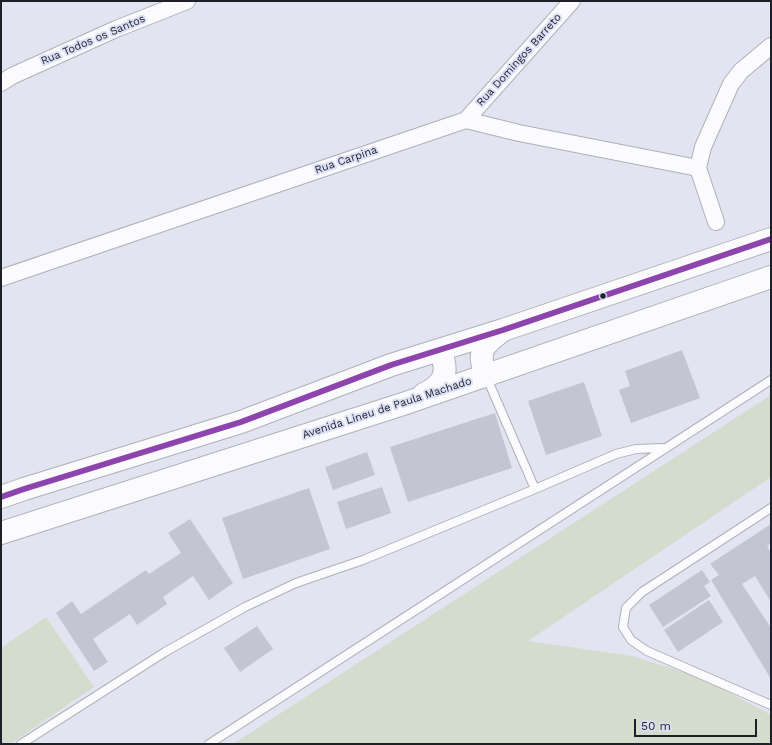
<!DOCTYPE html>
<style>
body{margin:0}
#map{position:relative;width:772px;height:745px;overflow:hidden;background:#e2e4f1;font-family:"Work Sans",sans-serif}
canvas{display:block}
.frame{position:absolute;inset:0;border:2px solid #1e2028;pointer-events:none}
.scale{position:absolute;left:634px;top:719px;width:123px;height:18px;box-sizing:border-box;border:2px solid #1e2028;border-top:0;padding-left:5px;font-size:12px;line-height:14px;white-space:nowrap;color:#1e2028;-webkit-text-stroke:3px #dce0f7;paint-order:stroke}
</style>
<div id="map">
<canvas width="772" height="745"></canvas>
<div class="frame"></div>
<div class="scale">50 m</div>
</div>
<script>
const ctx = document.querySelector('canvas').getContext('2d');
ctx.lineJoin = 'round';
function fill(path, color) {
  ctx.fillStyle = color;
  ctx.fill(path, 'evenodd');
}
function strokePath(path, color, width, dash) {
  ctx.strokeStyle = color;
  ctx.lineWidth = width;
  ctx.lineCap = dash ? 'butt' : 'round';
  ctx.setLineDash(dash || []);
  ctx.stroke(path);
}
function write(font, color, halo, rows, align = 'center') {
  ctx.font = font + ' "Work Sans",sans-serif';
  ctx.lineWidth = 4;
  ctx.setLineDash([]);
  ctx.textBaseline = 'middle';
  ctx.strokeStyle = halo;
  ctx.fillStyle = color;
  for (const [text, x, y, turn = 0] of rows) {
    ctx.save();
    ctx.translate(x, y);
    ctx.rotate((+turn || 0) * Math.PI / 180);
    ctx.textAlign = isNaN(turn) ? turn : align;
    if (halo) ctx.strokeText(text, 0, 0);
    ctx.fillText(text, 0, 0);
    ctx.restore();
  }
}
fill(new Path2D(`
 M771,395V477L528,641L632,656L704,679L771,715V744H233Z
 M46,617L94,687L10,744H1V648Z`), '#d4dcce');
fill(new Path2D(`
 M682,350L700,398L631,423L619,390L630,386L625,371Z
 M584,382L602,436L546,455L528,401Z
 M495,413L512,468L408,502L390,447Z
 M367,452L375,475L333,490L325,467Z
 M382,487L391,513L346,529L337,502Z
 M309,488L330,549L243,579L222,518Z
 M190,519L233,583L209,600L193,576L163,597L167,604L137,625L130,614L93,639L108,662L94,671L56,613L72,601L81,614L146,570L149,574L181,553L168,533Z
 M771,524V543L767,546L771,553V602L755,576L742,584L771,628V679L711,580L719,575L710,564Z
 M702,570L710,582L704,586L711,596L663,627L649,605Z
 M709,600L723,622L678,652L664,630Z
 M257,626L273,649L240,672L224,648Z`), '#c3c5d2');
const service = new Path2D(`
 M486,376L535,489L616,454L636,449L662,448
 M771,508L642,592L626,608L623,627L631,640L647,651L771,705
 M21,744L165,652L245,607L296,583L363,560L535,489
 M209,744L771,380`);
const minor = new Path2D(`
 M1,83L12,76L116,29L187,1
 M466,120L572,1
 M716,222L698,168L703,147L731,84L741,71L771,46
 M1,278L466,120L519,133L698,168`);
const trunk = new Path2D(`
 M486,376C477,351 482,346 502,331
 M424,394C445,384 450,371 439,350
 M1,497L24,489L241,422L391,365L503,330L771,239
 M1,533L403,404L771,277`);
strokePath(service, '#aeb0b9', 10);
strokePath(minor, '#aeb0b9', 18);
strokePath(trunk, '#aeb0b9', 24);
strokePath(service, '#fbfbfd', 8);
strokePath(minor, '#fbfbfd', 16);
strokePath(trunk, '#fbfbfd', 22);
strokePath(new Path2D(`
 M1,497L24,489L241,422L391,365L503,330L771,239`), '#8e44ad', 6);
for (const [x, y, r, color] of [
 [603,296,3.5,"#1e2028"]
]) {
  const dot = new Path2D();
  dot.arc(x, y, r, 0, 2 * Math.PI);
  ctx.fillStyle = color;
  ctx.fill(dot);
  strokePath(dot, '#dce0f7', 1.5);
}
write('11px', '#1e2028', '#dce0f7', [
 ["Rua Todos os Santos",93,40,-23],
 ["Rua Domingos Barreto",519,60,-48],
 ["Rua Carpina",346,160,-19],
 ["Avenida Lineu de Paula Machado",387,408,-18]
]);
</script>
